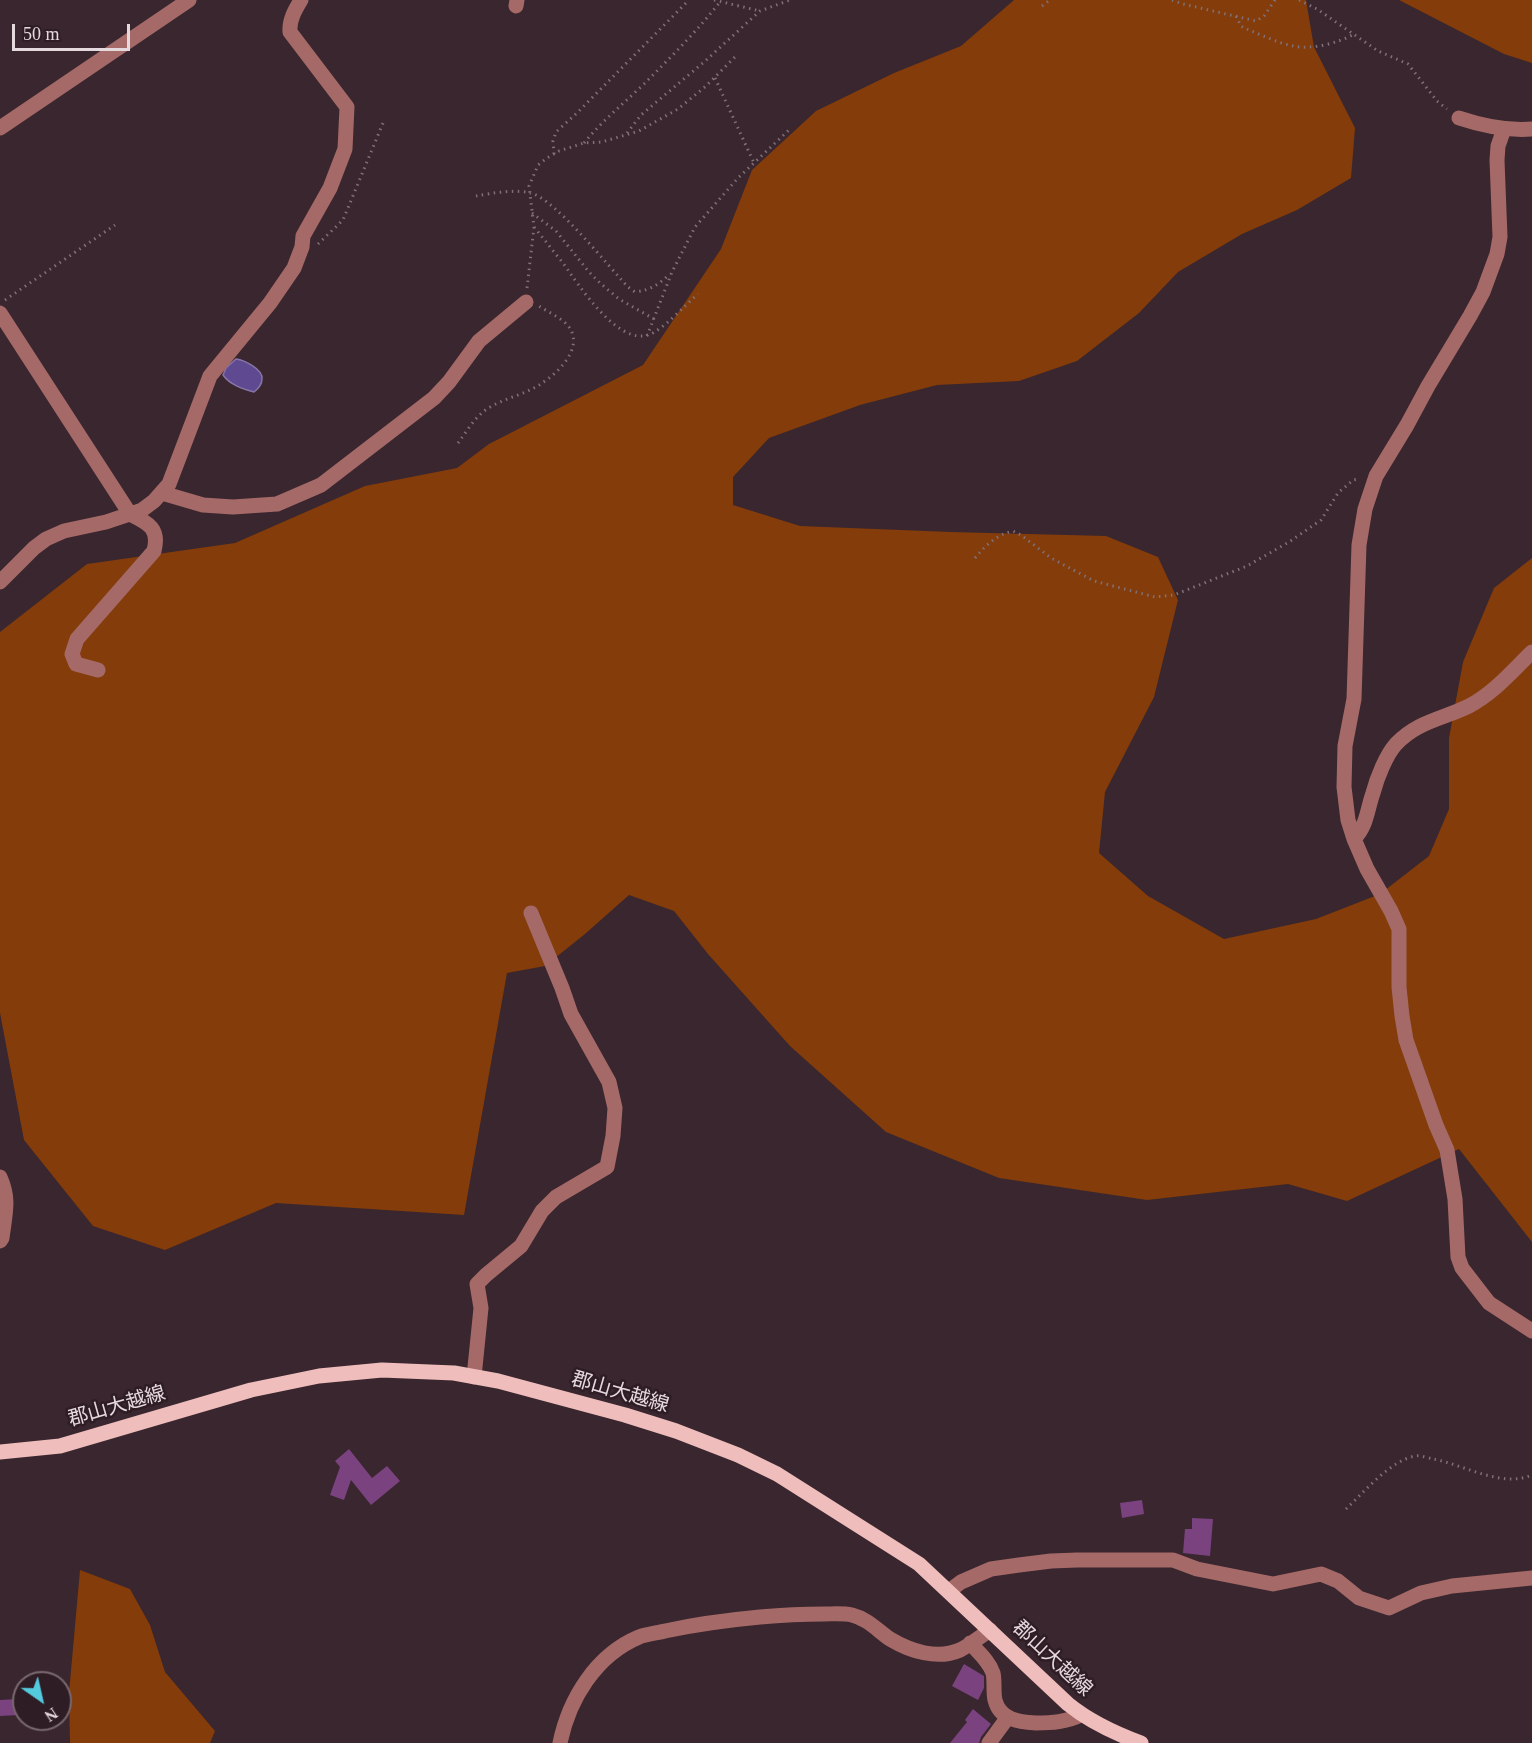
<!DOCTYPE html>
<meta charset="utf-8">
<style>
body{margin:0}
#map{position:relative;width:1532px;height:1743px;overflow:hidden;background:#39262e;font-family:"Times New Roman",serif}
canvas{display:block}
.north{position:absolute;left:12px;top:1671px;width:60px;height:60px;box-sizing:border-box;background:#2e1d24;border:2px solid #78686e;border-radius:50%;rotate:146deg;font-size:16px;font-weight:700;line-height:24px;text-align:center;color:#e6d9de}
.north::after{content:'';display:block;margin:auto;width:21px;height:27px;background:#54cadd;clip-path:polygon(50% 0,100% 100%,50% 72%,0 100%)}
.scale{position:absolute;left:12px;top:24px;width:118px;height:27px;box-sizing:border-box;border:3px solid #e6d9de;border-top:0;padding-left:8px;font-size:18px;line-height:21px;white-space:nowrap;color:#e6d9de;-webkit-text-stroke:4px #2e1d24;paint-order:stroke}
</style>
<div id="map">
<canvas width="1532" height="1743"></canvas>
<div class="north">N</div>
<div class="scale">50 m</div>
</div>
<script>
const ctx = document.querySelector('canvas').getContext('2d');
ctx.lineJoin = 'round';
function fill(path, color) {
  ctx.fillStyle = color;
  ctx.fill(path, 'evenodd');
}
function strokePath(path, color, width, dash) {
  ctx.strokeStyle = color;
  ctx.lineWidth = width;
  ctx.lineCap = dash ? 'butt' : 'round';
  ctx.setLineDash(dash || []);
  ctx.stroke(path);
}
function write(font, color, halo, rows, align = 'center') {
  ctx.font = font + ' "Times New Roman","Noto Sans JP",serif';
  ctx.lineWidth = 5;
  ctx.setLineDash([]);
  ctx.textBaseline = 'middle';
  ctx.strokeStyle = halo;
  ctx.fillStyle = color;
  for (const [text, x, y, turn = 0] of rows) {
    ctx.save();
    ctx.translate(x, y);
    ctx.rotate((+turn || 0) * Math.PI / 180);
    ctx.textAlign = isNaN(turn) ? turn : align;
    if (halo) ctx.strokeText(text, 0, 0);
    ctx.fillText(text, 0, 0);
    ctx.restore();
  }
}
fill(new Path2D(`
 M1014,0H1306L1314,47L1355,128L1351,178L1297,210L1242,234L1178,272L1139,313L1077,361L1019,381L937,385L860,405L769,438L733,477V505L800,526L951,532L1106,536L1158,557L1178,600L1154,697L1105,792L1099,853L1148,896L1224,939L1316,919L1380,894L1429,856L1449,809V738L1463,662L1494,588L1532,558V1242L1459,1149L1347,1201L1288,1184L1147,1200L999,1178L886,1132L790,1046L708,954L674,911L629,895L585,934L545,966L507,973L464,1215L276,1203L165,1250L93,1226L24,1140L0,1013V632L87,564L235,543L365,486L457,468L489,444L643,365L721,249L752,170L816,111L894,73L961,46Z
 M1399,0H1532V63L1504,54Z
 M80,1570L130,1589L150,1625L165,1672L215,1731L210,1743H70L69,1693Z`), '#833c0a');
const water = new Path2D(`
 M236,359C244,360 263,369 262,379C262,385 258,389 254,392C243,389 230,385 223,375L226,368Z`);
fill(water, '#5f4a91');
strokePath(water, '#8875a8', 1.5);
fill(new Path2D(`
 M349,1449L372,1478L387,1466L400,1481L371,1505L351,1480L344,1500L330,1495L340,1467L335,1461Z
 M1142,1500L1144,1514L1122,1518L1120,1503Z
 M1192,1518L1213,1519L1210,1556L1183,1553L1185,1529H1192Z
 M964,1664L984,1676V1688L978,1700L952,1686Z
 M18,1699L19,1715L0,1716V1700Z
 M973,1709L991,1724L981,1737L979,1743H950L967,1722L965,1720Z`), '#7a437f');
strokePath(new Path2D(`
 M714,0L760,11
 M1172,0L1183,4L1256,21L1264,16L1275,0
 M1299,0L1317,9L1378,51L1408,64L1437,101L1447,109
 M1042,6L1050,0
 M1236,16L1241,26L1244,28C1260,34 1277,43 1293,46C1311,50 1339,43 1354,34
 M715,78L754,163
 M627,133L641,115L704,62L760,11L790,0
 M584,143C602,121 623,104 644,84C670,58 697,31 720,2
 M554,154L553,141L556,132L577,113L689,0
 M476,196C492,193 516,189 531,193C556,200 608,266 628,287L635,292C651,290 659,284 670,274
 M532,213L556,231L589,272L600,283L619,299L654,319
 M534,227C544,239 553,251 563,263C578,284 617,345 648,335C662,331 686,304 698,294
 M318,244L343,220L383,123
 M527,288L534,227L529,186L538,165L547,158L559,151L584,143L602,142L639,131L678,109L706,86L736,56
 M5,300L115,225
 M647,336L672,272L695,227L738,178L790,129
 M458,443C468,430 476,414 492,406C508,397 527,394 542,383C558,373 584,348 569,327C562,318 548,312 539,306
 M975,558C986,545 996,535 1013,531L1021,535L1051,558L1094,581L1155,597L1174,595L1247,566L1289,542L1321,520L1338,493L1353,480L1359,479
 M1346,1509C1364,1492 1390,1461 1415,1456C1421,1455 1428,1458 1433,1459C1465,1465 1501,1488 1532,1475`), '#817077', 3, [1.5, 4.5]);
strokePath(new Path2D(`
 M516,6L517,0
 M1459,118C1483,126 1507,131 1532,129
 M0,128L189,0
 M1504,129L1498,146L1497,160L1500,237L1497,254L1483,292L1470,316L1428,386L1407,425L1376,476L1365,509L1359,545L1354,699L1345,746L1344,787L1348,820L1354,839L1367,869L1391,911L1399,929V987L1402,1016L1406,1040L1436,1125L1447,1150L1455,1199L1458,1257L1462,1268L1489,1303L1532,1331
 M0,313L130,514L106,522L64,531L46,539L34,548L0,582
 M162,493L203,505L233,507L277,504L321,485L434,398L449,382L479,341L526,302
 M130,514L142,510L154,501L169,484L210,376L270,303L294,268L302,247L303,236L330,188L345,149L347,107L290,32C289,20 295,10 301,0
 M98,670L76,664L72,654L77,639L154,551C160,528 148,523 130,514
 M1354,839C1367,826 1367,810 1373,793C1377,778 1386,755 1396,744C1418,721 1443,719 1469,706C1494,693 1512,671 1532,652
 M0,1177C10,1199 5,1214 2,1238L0,1241
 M474,1377L481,1308L477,1284L486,1275L521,1246L542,1211L556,1197L607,1167L613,1136L615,1108L609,1082L571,1014L562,988L531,913
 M949,1591L961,1582L991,1569L1019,1565L1051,1561L1077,1560H1173L1197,1569L1273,1584L1321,1574L1338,1581L1359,1598L1389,1608L1421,1593L1452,1586L1532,1578
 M970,1643C978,1652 989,1661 993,1673C995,1681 993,1691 995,1700C1000,1720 1019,1722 1036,1723C1052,1723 1066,1722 1081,1715
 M560,1743C569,1699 596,1655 639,1637C647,1634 657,1633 665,1631C697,1624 728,1620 760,1617C782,1615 803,1614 824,1614C833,1614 843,1613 852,1615C868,1619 877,1630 890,1639C910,1651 937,1660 960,1650C970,1645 981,1636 990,1630
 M989,1743L1008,1717`), '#a56968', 15);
strokePath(new Path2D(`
 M0,1452L60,1446L251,1390L319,1376L382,1370L454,1373L498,1381L625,1415L676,1431L738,1455L777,1474L919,1564L1068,1704C1090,1722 1114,1733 1141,1743`), '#efbdbb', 15);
write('20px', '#e6d9de', '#2e1d24', [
 ["郡山大越線",620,1393,16],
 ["郡山大越線",117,1407,-16],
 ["郡山大越線",1052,1659,43]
]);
</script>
